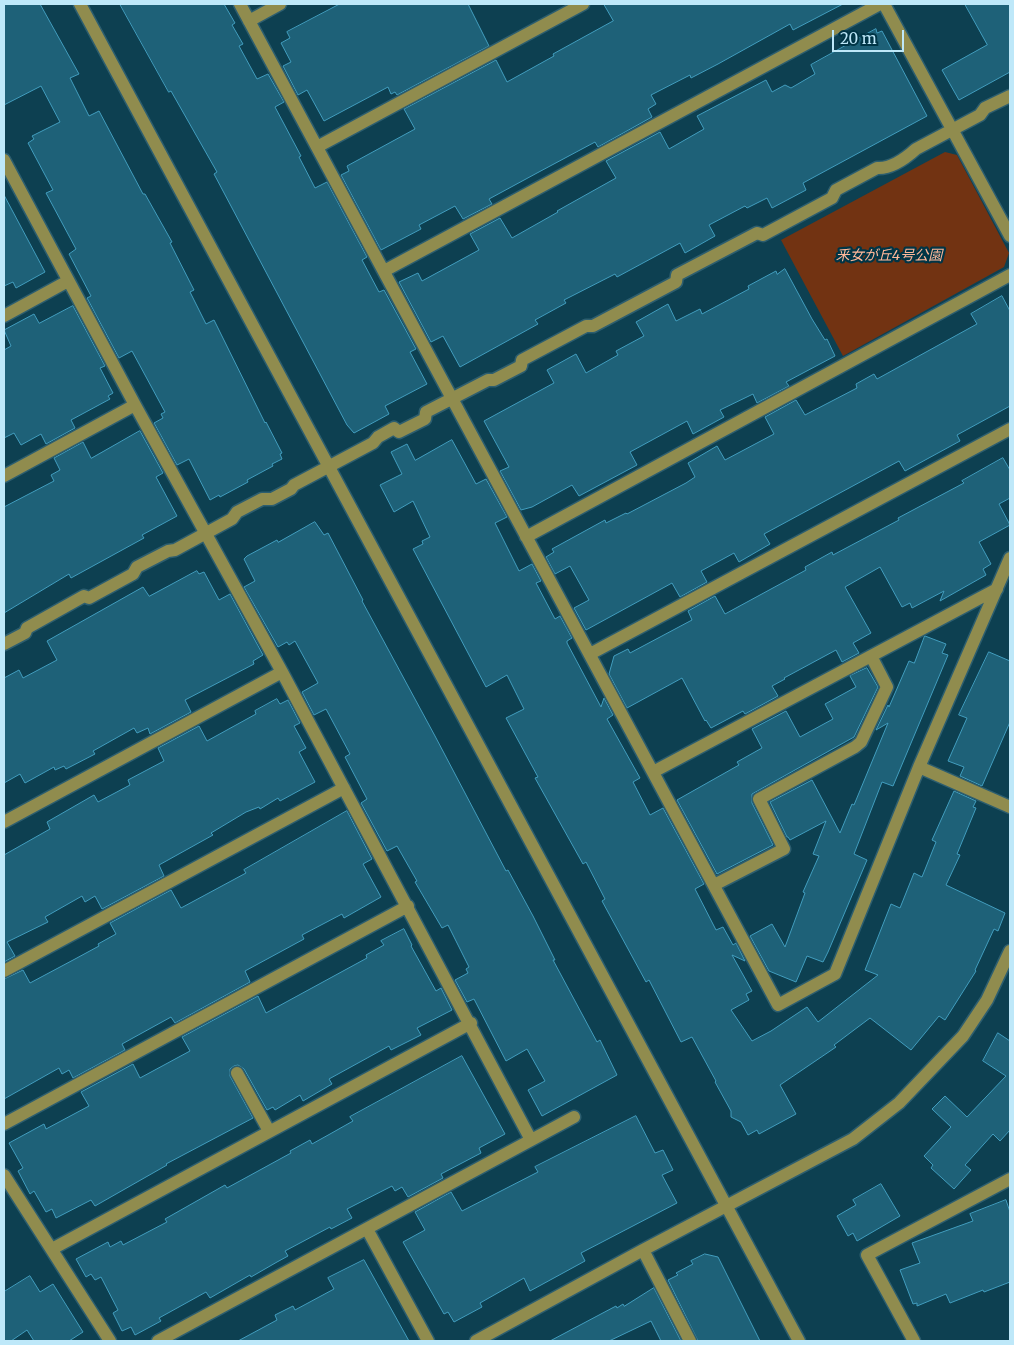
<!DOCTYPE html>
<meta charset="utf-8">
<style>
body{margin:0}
#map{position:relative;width:1014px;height:1345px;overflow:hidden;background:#0d4051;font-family:Merriweather,serif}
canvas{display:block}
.frame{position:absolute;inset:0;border:5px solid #bee8f9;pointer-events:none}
.scale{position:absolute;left:832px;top:30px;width:72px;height:22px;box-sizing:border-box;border:2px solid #bee8f9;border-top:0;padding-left:6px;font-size:15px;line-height:18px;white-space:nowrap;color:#bee8f9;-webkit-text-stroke:4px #003546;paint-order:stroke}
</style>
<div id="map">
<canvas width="1014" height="1345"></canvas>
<div class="frame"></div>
<div class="scale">20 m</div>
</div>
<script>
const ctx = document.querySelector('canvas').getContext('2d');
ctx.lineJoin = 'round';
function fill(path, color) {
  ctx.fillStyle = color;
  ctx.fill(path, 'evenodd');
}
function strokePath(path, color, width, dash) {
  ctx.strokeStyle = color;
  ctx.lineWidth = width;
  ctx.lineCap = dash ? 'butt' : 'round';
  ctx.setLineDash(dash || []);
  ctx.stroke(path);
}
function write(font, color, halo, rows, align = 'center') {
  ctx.font = font + ' Merriweather,"Noto Sans JP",serif';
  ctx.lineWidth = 4.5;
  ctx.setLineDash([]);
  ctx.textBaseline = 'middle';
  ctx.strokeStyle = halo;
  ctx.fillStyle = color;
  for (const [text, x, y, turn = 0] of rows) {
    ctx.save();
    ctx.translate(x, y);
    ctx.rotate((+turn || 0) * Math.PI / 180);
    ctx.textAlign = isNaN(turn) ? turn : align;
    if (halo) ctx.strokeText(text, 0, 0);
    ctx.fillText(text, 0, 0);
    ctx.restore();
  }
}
fill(new Path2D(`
 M945,152L957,155L1009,253L1004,267L843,356L781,240Z`), '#723312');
const building = new Path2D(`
 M4,4H40L79,74L70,78L89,116L99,111L143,194H145L172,242L170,243L194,290L190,292L206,324L214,320L265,423L266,422L282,453L280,454L282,459L272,464L273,466L247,480L248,482L220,497L219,495L210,500L189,459L177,465L154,423L163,418L161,414L165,412L132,351L119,358L87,298L91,296L69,254L76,249L46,193L53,190L28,143L34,139L32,136L60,122L41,86L4,105Z
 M120,4H224L235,23L232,25L243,44L239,46L257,79L268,74L284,102L275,107L301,156L299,157L315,188L327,182L367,257L362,260L379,292L384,290L416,349L410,352L427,384L385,406L389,414L354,433L347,425L214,174L217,172L171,91L169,92Z
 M340,4H468L489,46L397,95L395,92L391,94L388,87L324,121L307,90L298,95L283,66L291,62L281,43L290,38L287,32Z
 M604,4H843L793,30L790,24L718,64L691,78L690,75L651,95L656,104L648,109L652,117L598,147L595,142L537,173L489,199L492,204L463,219L455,206L419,225L421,229L381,250L341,175L349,171L347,166L415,129L404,109L496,60L507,82L554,56L553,54L613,21Z
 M965,4H1010V72L959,100L942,70L987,45Z
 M876,29L877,33L882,31L927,116L803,183L806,190L772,208L767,198L747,208L745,206L709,225L715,236L685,253L680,243L617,277L615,274L564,300L566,303L535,320L538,324L460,367L443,336L431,342L399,282L418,273L422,281L479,250L470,234L500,218L512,238L558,212L557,211L616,178L606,161L660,132L669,149L704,129L697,116L766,80L772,92L785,85L791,88L815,74L811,65Z
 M4,195L45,272L16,288L13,282L4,286Z
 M785,269L812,319L825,340L827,339L835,356L786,382L789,386L757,403L753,394L720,410L724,417L693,434L687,421L630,452L637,465L579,496L572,485L532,507L521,510L500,471L509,467L484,421L554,383L547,370L576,354L586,373L618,355L616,351L644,336L636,322L668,304L676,321L700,309L702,314L749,289L748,286L776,271L777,274Z
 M1002,296L1010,311V406L957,435L960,441L905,471L899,461L764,534L770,544L739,562L734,553L701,571L707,582L680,597L672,583L586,630L574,608L589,600L570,566L555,574L546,557L554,552L552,549L605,520L606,523L626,513L627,514L686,483L695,477L688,463L717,446L725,460L774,434L765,417L796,400L805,415L857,388L856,384L874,374L877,379L977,324L971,314Z
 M73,306L105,366L100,368L113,393L108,396L110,399L71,420L75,428L46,444L41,434L21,445L14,433L4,438V350L11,346L4,330L34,314L39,323Z
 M140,431L163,473L156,477L177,516L142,535L144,538L71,578L69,574L4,613V507L54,481L51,475L60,470L54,458L83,442L91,458Z
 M452,440L476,484L486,479L507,517L495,523L519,571L532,564L541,581L536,583L555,619L560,616L572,638L567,641V643L601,707L604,698L613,715L607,719L640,778L633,782L650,815L663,808L704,884L695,889L716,930L723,927L733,945L736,943L745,961L732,955L752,991L746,994L749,1000L731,1010L752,1041L771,1031L807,1007L818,1022L878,975L865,970L891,904L900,908L914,873L922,877L936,842L932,840L954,791L976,801L973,807L976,808L957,854L960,855L946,885L1005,913L998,931L994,929L975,970L976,971L945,1020L939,1016L911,1050L870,1018L834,1045L836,1047L780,1085L796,1114L759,1134L757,1130L748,1135L741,1122L731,1117V1111L715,1082L716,1081L692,1037L681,1042L649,980L646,982L602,901L605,899L586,862L583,864L535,778L538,777L506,718L524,709L507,675L486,687L413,549L423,544L422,541L430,537L413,501L394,512L380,485L402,474L391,452L407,444L415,460Z
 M1003,458L1010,470V498L999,504L1010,525L979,542L991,564L983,569L986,575L940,601L944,591L912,608L910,603L902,607L880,567L845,587L871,633L853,643L859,653L842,662L836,650L784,678L785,679L772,686L778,696L745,714L743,711L711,728L706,720L705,721L682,678L627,708L609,674L614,656L628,649L630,653L692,620L688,611L715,596L725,614L806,570L805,567L832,552L833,555L899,520L898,518L964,483L962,481Z
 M315,522L324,535L328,533L363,600L362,601L435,736L506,871L508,870L533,916L555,960H553L597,1042L600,1040L617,1075L542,1116L528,1090L545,1081L527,1049L506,1061L474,999L467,1002L455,980L468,973L466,969L469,967L448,925L442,928L415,882L417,881L397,846L387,851L361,803L367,799L345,757L350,754L326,709L314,715L302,692L318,683L295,641L289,645L287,642L278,647L244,587L255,581L244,559L247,556L277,540L278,542Z
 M197,571L199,574L204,572L219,600L230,594L263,655L253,661L254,664L185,700L191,712L150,734L148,728L137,733L134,728L93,751L95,754L66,769L64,766L55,770L54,767L25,783L20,774L4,783V678L19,670L23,678L57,660L47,641L143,587L149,596Z
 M925,636L946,644L942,653L948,655L893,786L882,782L854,854L867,860L828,952L823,962L807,956L796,982L769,971L750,936L772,924L785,947L805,893L803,892L819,856L813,854L826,821L790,840L788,837H787L770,802L812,780L840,833L852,804L854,805L888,723L876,730L888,705L889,707L909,661L914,663Z
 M989,652L1010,661V722L982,786L960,776L964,767L948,761L967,718L959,715Z
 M867,668L878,687L854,737L752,794V803L773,845L717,874L677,800L739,765L737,762L762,748L752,729L786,711L800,737L833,719L825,704L856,687L850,676Z
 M277,699L280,704L288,700L300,723L294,726L306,748L299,752L315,782L280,801L278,798L260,809L259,807L246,812L211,833L213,835L159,865L164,876L102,909L95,896L85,902L82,896L45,917L48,922L7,942L15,956L4,962V855L50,829L47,822L94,795L98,802L130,785L128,780L164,761L158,748L199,726L207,741L256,714L255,711Z
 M347,811L372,859L363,864L381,897L344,918L342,914L302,935L304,939L245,971L250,982L175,1023L171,1017L122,1044L125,1050L73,1078L69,1070L62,1074L59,1068L4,1099V979L23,970L30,983L75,959L99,946L98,944L116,934L110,923L171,890L181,908L246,873L244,870Z
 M404,929L412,945L411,946L436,991L441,988L452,1010L417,1028L421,1035L391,1050L389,1046L329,1079L332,1084L303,1101L300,1095L275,1110L273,1107L267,1110L244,1069L238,1065L234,1066L230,1069V1076L253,1118L166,1164L167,1165L95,1206L91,1200L56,1218L52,1209L46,1212L34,1191L30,1194L18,1171L23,1168L9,1143L44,1124L46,1129L89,1106L81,1092L133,1064L140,1078L190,1051L182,1037L258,996L266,1013L367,958L366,955L384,945L381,941Z
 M998,1033L1010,1041V1130L1000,1141L993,1134L965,1165L971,1170L954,1189L931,1168L933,1165L924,1156L951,1127L932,1109L945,1096L967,1117L1006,1076L983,1061Z
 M462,1056L505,1134L479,1148L481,1153L441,1174L443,1178L408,1197L402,1187L395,1191L392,1186L347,1209L352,1218L331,1229L330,1227L285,1251L288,1256L277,1262L251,1277L250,1275L210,1298L206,1292L159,1318L161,1321L135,1335L131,1327L122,1331L113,1313L118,1310L101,1277L95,1280L91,1274L86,1277L76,1259L108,1242L110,1247L121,1241L123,1245L167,1222L165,1219L225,1185L227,1188L291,1153L290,1151L310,1140L312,1144L330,1134L353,1121L350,1117Z
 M636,1116L655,1153L663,1150L673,1170L662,1175L677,1203L581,1253L585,1261L530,1291L524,1278L480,1303L482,1307L454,1322L448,1312L444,1314L403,1242L425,1230L415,1212L451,1192L462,1211L538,1172L535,1167Z
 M881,1184L900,1216L857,1241L853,1233L848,1236L837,1216L856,1205L853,1200Z
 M1006,1200L1010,1212V1282L984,1292L983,1290L950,1303L946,1294L917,1306V1303L913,1304L900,1270L920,1263L912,1243L973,1221L970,1214Z
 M705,1254L718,1257L760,1341H698L668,1280L678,1275L676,1273L693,1264L691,1261Z
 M364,1260L409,1341H238L277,1320L275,1315L293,1306L295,1310L334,1289L328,1278Z
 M30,1276L40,1292L53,1284L83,1332L69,1341H34L27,1330L11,1341H4V1292Z
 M654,1288L681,1341H661L651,1321L609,1341H550L616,1306L617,1308L623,1304L624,1306Z`);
fill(building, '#1e6178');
strokePath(building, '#429dbe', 1);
const minor = new Path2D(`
 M80,4L799,1341
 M240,4L778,1005L835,974L919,767L1010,558
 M884,4L1010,236
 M249,21L280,4
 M317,147L583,4
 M4,160L135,405L282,672L531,1140
 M384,271L880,4
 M4,316L68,281
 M4,476L135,405
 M526,537L1010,275
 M4,644L25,633L27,628L84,596L89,598L133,574L137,567L168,551L175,550L232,519L237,512L262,499H272L291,489L294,485L373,443L378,437L394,428L399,432L425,419L426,412L488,380H494L521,366L522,360L586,326H593L676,282L677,275L757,233L763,235L832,198L836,190L877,168C891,169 906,158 916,149L980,115L985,108L1010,96
 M590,654L1010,429
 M919,767L1010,807
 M653,772L997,589
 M4,822L282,672
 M714,885L784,849L759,799L855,747L861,742L887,687L871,656
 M4,971L344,788
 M237,1073L269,1131
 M4,1124L408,906
 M4,1175L110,1341
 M367,1229L428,1341
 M52,1249L471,1023
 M643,1250L690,1341
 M158,1341L574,1117
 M476,1341L643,1250L853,1139L899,1103L963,1036L987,1000L1010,951
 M914,1341L867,1255L1010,1179`);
strokePath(minor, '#2d5e6f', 15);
strokePath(minor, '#908c4e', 12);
write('italic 14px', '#ffb899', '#003546', [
 ["釆女が丘4号公園",889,256]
]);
</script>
